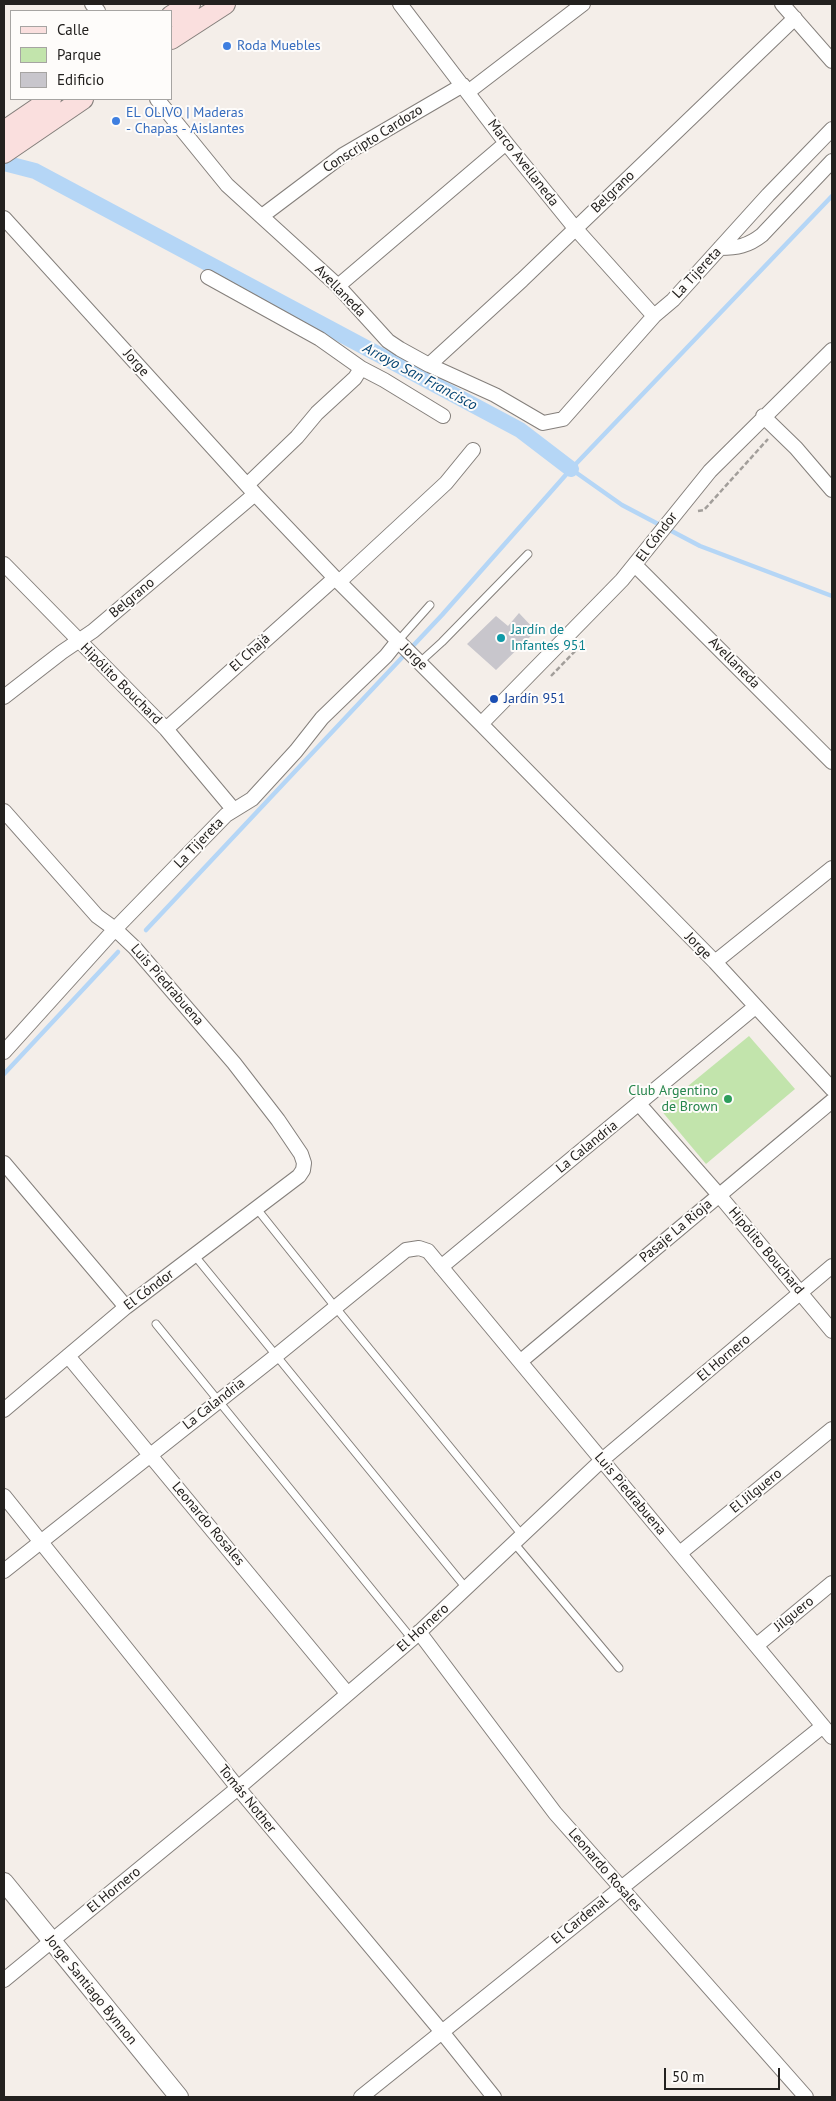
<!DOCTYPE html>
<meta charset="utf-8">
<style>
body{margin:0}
#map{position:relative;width:836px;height:2101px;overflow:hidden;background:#f4eee9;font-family:"PT Sans",sans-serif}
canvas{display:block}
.frame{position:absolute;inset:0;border:5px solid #23211f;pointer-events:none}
.legend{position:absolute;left:10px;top:10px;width:162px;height:90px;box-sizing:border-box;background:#fefcfa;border:1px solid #a6a4a2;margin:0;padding:6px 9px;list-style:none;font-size:15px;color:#23211f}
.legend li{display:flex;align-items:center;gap:10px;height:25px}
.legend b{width:25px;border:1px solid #a6a4a2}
.scale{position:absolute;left:664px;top:2068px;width:116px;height:22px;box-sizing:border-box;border:2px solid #23211f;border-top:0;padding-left:6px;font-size:15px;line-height:18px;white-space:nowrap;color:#23211f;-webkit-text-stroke:4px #fefcfa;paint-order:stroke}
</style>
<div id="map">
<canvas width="836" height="2101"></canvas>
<div class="frame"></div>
<ul class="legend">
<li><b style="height:6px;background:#fadfde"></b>Calle</li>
<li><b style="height:14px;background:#c2e4ac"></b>Parque</li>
<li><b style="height:14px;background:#c8c6cc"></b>Edificio</li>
</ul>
<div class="scale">50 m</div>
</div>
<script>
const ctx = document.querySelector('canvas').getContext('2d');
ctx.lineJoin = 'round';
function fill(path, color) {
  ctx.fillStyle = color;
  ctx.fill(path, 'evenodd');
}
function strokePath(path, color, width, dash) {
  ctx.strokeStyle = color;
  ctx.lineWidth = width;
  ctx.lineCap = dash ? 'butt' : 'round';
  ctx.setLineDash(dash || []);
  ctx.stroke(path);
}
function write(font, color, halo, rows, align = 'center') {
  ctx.font = font + ' "PT Sans",sans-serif';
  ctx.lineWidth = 4;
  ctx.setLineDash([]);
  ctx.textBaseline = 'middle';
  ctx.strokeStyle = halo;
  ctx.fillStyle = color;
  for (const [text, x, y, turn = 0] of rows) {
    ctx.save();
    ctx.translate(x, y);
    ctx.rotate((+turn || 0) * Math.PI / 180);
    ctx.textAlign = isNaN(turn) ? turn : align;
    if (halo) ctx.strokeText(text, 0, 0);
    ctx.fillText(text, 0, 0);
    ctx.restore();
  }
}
fill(new Path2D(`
 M749,1036L795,1089L706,1164L660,1109Z`), '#c2e4ac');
strokePath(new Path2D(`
 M571,469L622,505L700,546L832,596
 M146,930L442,615L571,469L832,196
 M4,1074L118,952`), '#b5d6f6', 4.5);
strokePath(new Path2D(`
 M4,163L35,171L520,430L571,469`), '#b5d6f6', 16);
fill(new Path2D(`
 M519,613L536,631L496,670L467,644L496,616L508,626Z`), '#c8c6cc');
const service = new Path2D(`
 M398,641L430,605
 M420,662L442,642L528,554
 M257,1209L336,1308L522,1535
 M195,1256L466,1588
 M156,1324L412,1639
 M514,1543L619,1668`);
const minor = new Path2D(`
 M92,4L98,11
 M400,4L506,143L575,228L654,316
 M782,4L832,61
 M468,92L583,4
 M157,99L227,185L338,286L388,341L400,349L429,365L495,395L543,423L563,419L654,316L673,300L768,195L832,129
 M262,216L343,155L463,85
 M4,218L255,494L335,578L481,724L715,962L832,1089
 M720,248C737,248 748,246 762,235L832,161
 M208,277L320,339L361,368L384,380L443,416
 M338,286L506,143
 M429,365L522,280L795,18
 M763,416L796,448L832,490
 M247,485L297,437L317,413L355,378L361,368
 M4,564L166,729L233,809
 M635,565L832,762
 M339,582L446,483L473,450
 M4,697L62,652L93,631L255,494
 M481,724L622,580L710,471L832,350
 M166,729L335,578
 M4,811L97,916L115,929L135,948L234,1063L278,1120L301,1154L304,1163L303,1170L299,1176L126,1307L4,1410
 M715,962L832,868
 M4,1052L115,929L226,815L252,799L296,751L322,718L386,656L398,641
 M639,1104L719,1195L832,1331
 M4,1163L126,1307
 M441,1267L755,1007
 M68,1356L347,1693
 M521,1361L832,1101
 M4,1496L238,1788L442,2032L494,2097
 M680,1553L832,1429
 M4,1571L277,1355L406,1250L419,1248L428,1251L832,1737
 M419,1632L555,1813L806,2097
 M757,1645L832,1583
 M4,1980L238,1788L412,1639L602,1460L832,1266
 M361,2097L823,1726`);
const tertiary = new Path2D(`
 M4,1882L179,2097`);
const secondary = new Path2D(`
 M171,16L190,4
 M171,39L225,4
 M4,131L51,99
 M4,153L83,99`);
strokePath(service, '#847f7b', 9);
strokePath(minor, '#847f7b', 16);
strokePath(tertiary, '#847f7b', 20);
strokePath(secondary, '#847f7b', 22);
strokePath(new Path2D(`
 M698,511L704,510L768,439
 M551,676L580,646`), '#a29e9a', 2.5, [5, 2.5]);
strokePath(service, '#fff', 7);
strokePath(minor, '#fff', 14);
strokePath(tertiary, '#fff', 18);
strokePath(secondary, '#fadfde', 20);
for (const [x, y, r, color] of [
 [227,46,5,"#3f7fe0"],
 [116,121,5,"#3f7fe0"],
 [501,638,5,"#0f9aa8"],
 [494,699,5,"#1a4fb4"],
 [728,1099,5,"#2e9e5b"]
]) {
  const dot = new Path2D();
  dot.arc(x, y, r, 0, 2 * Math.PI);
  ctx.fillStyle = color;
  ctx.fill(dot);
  strokePath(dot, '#fefcfa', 2);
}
write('14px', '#366cbe', '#fefcfa', [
 ["Roda Muebles",237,46],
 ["EL OLIVO | Maderas",126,113],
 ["- Chapas - Aislantes",126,129]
], 'left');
write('14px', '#23211f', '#fefcfa', [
 ["Conscripto Cardozo",373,139,-32],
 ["Marco Avellaneda",523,163,52],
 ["Belgrano",613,192,-44],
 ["La Tijereta",697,273,-47],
 ["Avellaneda",340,291,46],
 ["Jorge",136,363,48],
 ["El Cóndor",657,537,-53],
 ["Belgrano",132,598,-40],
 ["El Chajá",250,653,-42],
 ["Jorge",414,657,44],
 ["Avellaneda",734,663,45],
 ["Hipólito Bouchard",121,684,45],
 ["La Tijereta",199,843,-46],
 ["Jorge",698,946,46],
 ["Luis Piedrabuena",167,985,49],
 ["La Calandria",587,1147,-39],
 ["Pasaje La Rioja",676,1231,-40],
 ["Hipólito Bouchard",766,1251,50],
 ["El Cóndor",149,1290,-37],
 ["El Hornero",724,1358,-40],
 ["La Calandria",214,1404,-38],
 ["El Jilguero",756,1491,-39],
 ["Luis Piedrabuena",630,1494,50],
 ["Leonardo Rosales",208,1524,50],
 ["Jilguero",794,1614,-39],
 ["El Hornero",423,1628,-42],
 ["Tomás Nother",247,1799,51],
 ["Leonardo Rosales",605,1870,49],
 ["El Hornero",114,1890,-39],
 ["El Cardenal",580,1920,-39],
 ["Jorge Santiago Bynnon",91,1990,51]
]);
write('14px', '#0d838f', '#fefcfa', [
 ["Jardín de",511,630],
 ["Infantes 951",511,646]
], 'left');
write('14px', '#164399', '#fefcfa', [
 ["Jardín 951",504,699]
], 'left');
write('14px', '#27864d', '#fefcfa', [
 ["Club Argentino",718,1091],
 ["de Brown",718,1107]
], 'right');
write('italic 15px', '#044473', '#fefcfa', [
 ["Arroyo San Francisco",420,377,28]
]);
</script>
